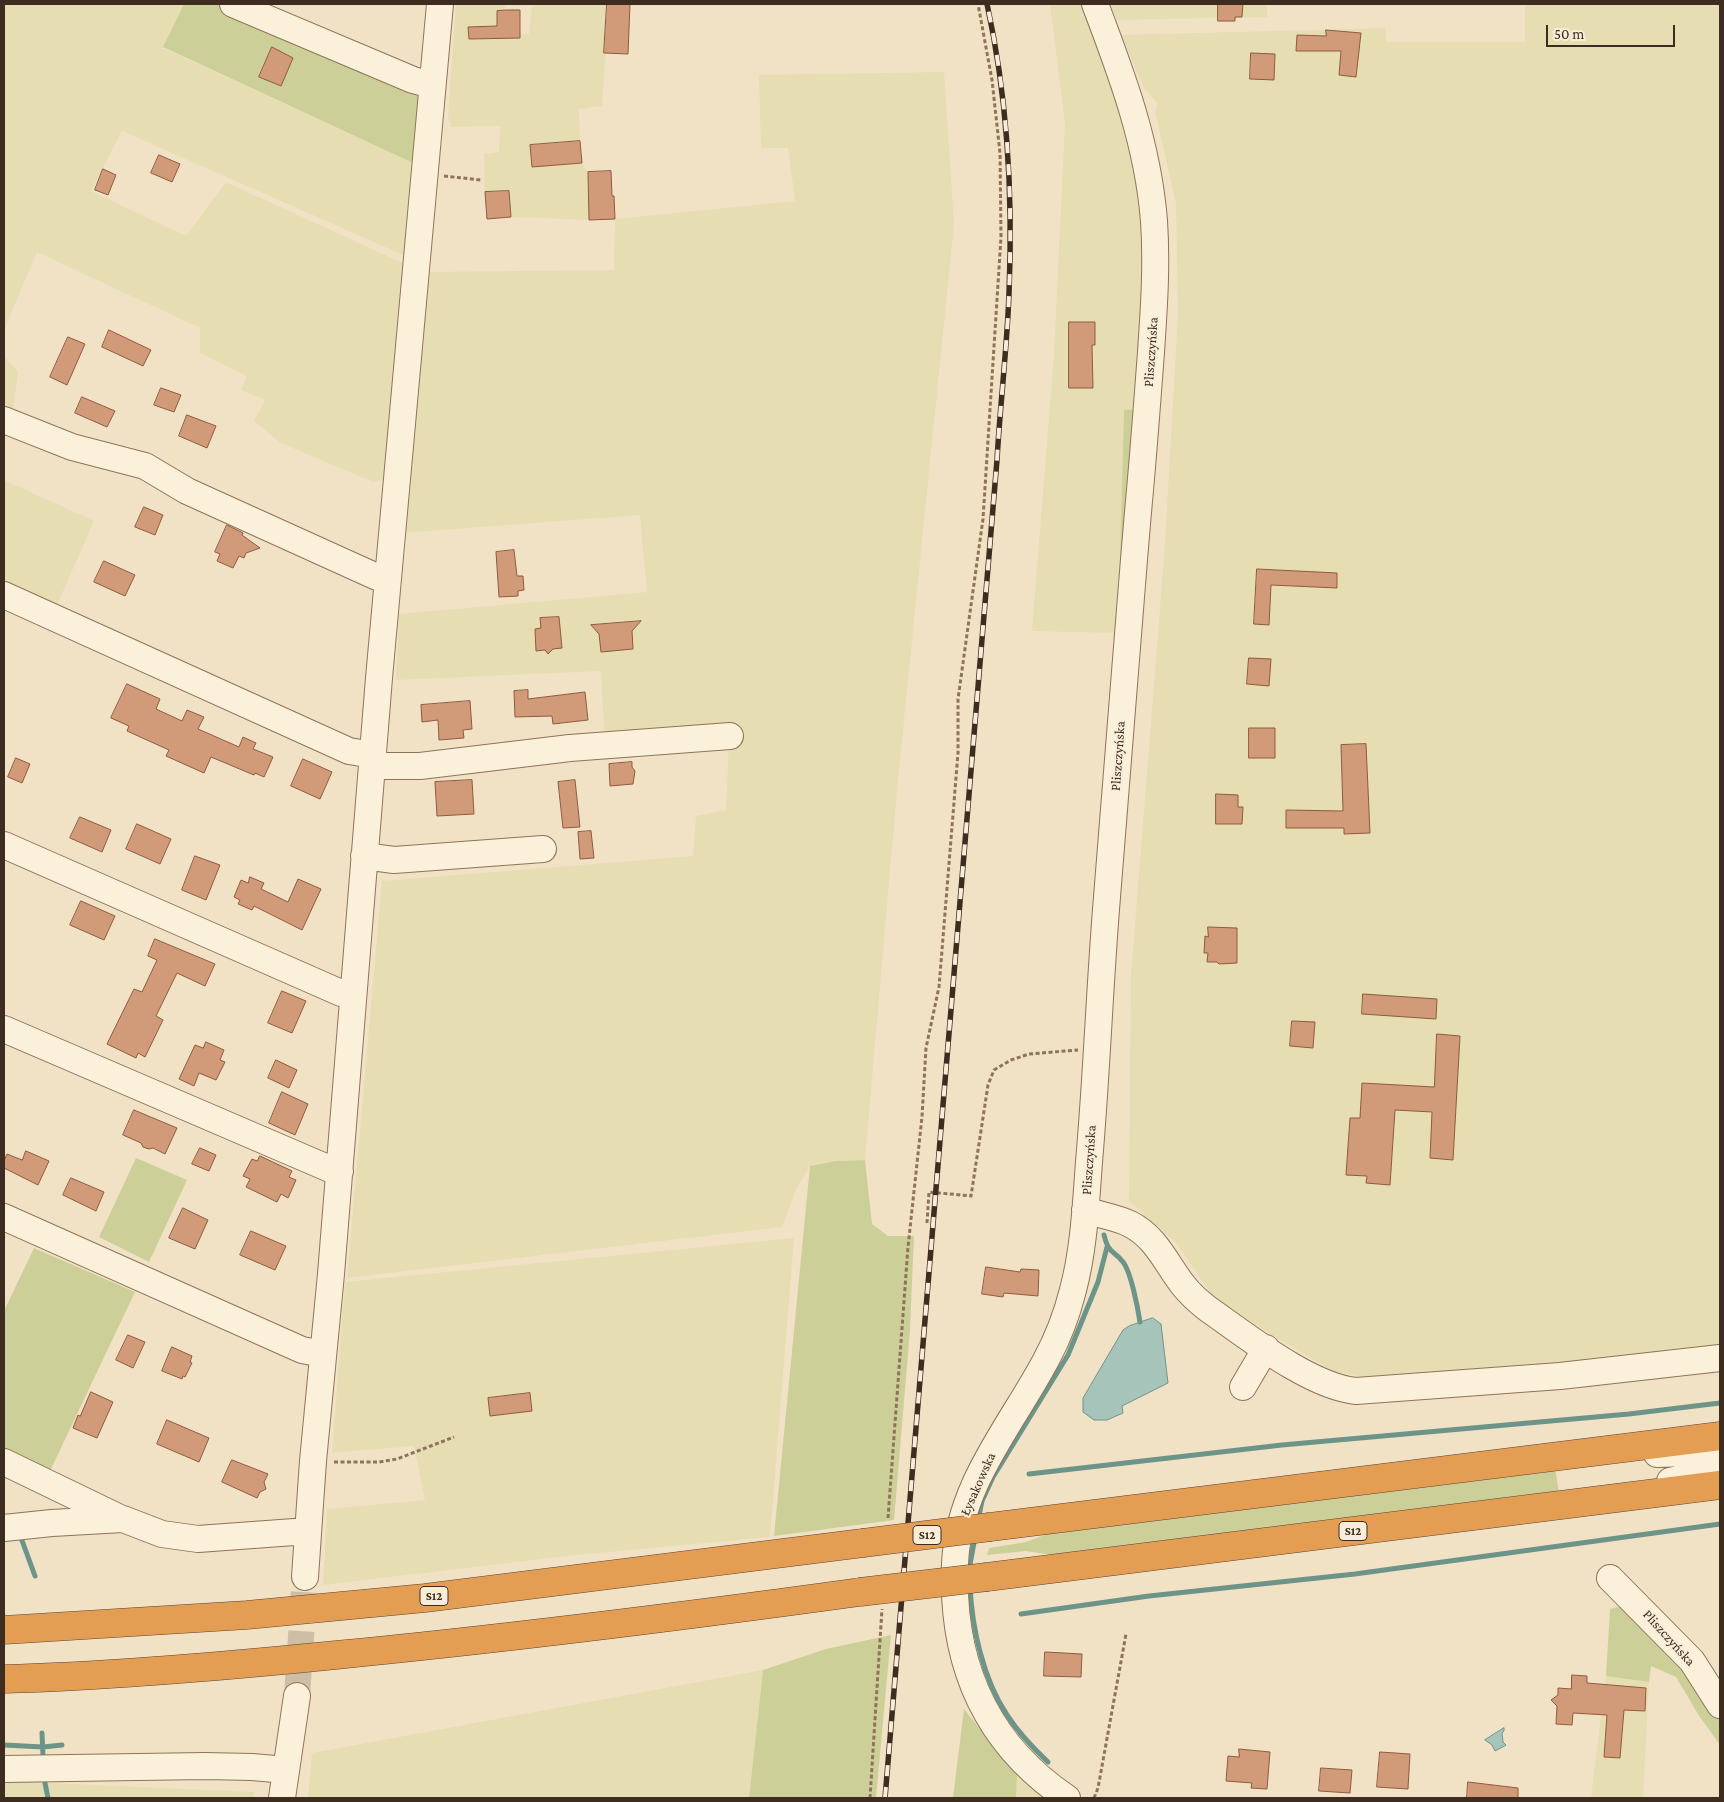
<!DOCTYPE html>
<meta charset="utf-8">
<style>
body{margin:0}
#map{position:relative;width:1724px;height:1802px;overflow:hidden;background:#f1e2c6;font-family:"Crimson Pro",serif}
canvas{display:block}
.frame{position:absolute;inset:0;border:5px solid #3d2c1f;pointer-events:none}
.scale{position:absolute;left:1546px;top:25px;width:129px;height:22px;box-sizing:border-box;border:2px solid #3d2c1f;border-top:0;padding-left:6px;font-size:15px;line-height:18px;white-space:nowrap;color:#3d2c1f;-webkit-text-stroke:4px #f8edd6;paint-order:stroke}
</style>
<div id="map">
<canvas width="1724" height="1802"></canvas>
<div class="frame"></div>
<div class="scale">50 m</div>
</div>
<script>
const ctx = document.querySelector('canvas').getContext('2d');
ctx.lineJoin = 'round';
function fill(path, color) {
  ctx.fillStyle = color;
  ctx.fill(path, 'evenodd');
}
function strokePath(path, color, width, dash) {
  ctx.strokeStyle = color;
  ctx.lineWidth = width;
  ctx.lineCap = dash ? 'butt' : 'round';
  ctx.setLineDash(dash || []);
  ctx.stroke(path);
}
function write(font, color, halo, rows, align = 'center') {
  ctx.font = font + ' "Crimson Pro",serif';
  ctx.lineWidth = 4;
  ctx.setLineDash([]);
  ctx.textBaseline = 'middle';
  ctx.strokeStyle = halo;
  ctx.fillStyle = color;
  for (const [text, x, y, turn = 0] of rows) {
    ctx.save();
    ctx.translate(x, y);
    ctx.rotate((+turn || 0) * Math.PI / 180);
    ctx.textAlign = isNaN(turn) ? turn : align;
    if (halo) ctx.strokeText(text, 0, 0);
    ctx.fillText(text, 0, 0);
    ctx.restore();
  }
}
fill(new Path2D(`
 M4,4H184L163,48L413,163L408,257L122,131L91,191L186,236L226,182L407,265L390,478L373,482L281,443L254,421L265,400L241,390L247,376L200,353V328L37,252L4,330Z
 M456,4H505L504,32L529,34L532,5L523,4H607L606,50L602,106L579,109L580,141L530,145L532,167L582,163L588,172L589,220L511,217L509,191L485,192L484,154L499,152L500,126L451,127L448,116Z
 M1050,4H1087L1144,194L1137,409L1124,410L1118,633L1032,631L1054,354L1065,123Z
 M1110,4H1267V17L1117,20Z
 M1525,4H1720V1348L1558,1364L1363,1377L1332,1371L1261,1328L1213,1297L1177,1244L1129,1201L1131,975L1164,558L1178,315L1176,204L1155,111L1158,104L1144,88L1121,35L1385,28L1387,42H1525Z
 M944,72L954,224L897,790L865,1160L836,1161L810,1166L796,1190L782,1227L347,1278L382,881L693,856L696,816L726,810L729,740L605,746L601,671L396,680L399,614L647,592L640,515L402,533L423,272L614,270L615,219L795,201L788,148H761L759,75Z
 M4,356L18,372L12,417L4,415Z
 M4,480L94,521L54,612L4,588Z
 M794,1238L770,1537L576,1555L323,1585L327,1509L425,1500L414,1446L332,1453L345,1282Z
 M763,1670L749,1798H308L312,1753Z
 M1606,1676L1649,1682L1643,1798H1591Z
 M1017,1775L1049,1798H1016Z
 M4,1781L254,1792L253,1798H4Z`), '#e7ddb2');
fill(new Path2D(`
 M184,4H222L422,87L413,163L163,47Z
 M1137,409L1118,633L1124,410Z
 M136,1158L187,1180L149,1262L99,1237Z
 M865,1160L872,1224L888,1236H914L910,1330L894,1520L774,1536L810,1166L836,1161Z
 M34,1248L135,1292L50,1471L4,1449V1311Z
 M1555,1467L1559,1494L1059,1556L1026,1551L987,1555L989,1548L1026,1542L1055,1531Z
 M1625,1605L1655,1632L1720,1714V1745L1698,1714L1676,1677L1651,1666L1649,1682L1606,1676L1610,1609Z
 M891,1635L876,1798H749L763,1670L826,1649Z
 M964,1709L1017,1775L1016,1798H953Z`), '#ccd098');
const water = new Path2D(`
 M1153,1318L1161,1324L1168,1383L1122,1406L1123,1413L1107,1420H1094L1083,1412V1398L1123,1330L1129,1326Z
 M1504,1728V1731L1502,1733L1503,1742L1506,1745L1495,1751L1492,1745L1485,1740Z`);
fill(water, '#a7c4bb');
strokePath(water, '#6d9489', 1);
strokePath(new Path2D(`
 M1104,1235C1109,1255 1113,1249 1123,1262C1131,1272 1138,1309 1140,1322
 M1029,1474L1282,1445L1629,1414L1720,1403
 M978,1521L982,1501L993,1477L1068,1355L1098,1282L1107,1247
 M20,1535L35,1576
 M969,1570L975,1537
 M970,1586C972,1628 983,1679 1007,1715C1018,1732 1033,1748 1048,1762
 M1021,1614L1149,1596L1355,1574L1720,1524
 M42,1733L43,1756
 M4,1745L43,1747L62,1745
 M44,1778L48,1798`), '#6d9489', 5);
const building = new Path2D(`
 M607,4H630L628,54L604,53Z
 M1218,4H1243L1242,17H1235V21H1218Z
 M507,10H520V38L469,39L468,27L497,26V11Z
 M1326,30L1361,33L1356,77L1339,75L1341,51H1296L1297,35L1326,36Z
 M272,47L293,58L281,86L259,77Z
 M1251,53L1275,54L1274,80L1250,79Z
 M580,141L582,163L532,167L530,145Z
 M159,155L180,164L172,182L151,173Z
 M103,169L116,175L108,195L95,190Z
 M611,171L612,196H614L615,219L589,220L588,172Z
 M509,191L511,217L487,219L485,192Z
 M1069,322H1095V345H1092L1093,388H1069Z
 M109,330L151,350L143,366L102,347Z
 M68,337L85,344L67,385L50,377Z
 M161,388L181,395L174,412L154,405Z
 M82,397L115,411L107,427L75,413Z
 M187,415L216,426L207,448L179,436Z
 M144,507L163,515L155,535L135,527Z
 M227,525L243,533L242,535L260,548L246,553L244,558L239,556L233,568L217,561L220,554L215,552Z
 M514,550L517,576H523L524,590L518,591V596L499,597L496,552Z
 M104,561L135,575L125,596L94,582Z
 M1257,569L1337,573V588L1271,585L1269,625L1254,624Z
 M559,617L562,648L553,649L548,654L545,650L536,651L535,629L541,628L540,618Z
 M641,621L632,631L633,649L601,652L599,634L591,625Z
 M1249,658L1271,659L1269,686L1247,684Z
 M127,684L160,699L156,709L182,721L187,710L204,717L198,729L239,747L243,737L256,743L253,749L273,757L264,777L255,773L254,775L211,757L204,773L166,756L169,750L127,731L129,726L111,718Z
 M528,690V699L585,692L588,720L553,724L552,716L515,717L514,691Z
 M470,701L472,729L463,730L464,738L439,740L438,720L422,722L421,705Z
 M1249,728H1275V758H1249Z
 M1366,744L1370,833L1344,834V828H1286V810L1343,811L1341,745Z
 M16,758L30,764L22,783L8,777Z
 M303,759L332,772L320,799L291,786Z
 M632,762V767L635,771L633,784L610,786L609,764Z
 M472,780L474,814L437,816L435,782Z
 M575,780L580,827L563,828L558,782Z
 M1216,794L1238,795V807H1243L1242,824H1216Z
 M80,817L111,830L102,852L70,838Z
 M137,824L171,839L160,864L126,849Z
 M591,831L594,858L580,859L578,832Z
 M195,856L220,865L206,900L182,890Z
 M250,877L264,883L261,889L288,902L298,879L321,889L302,930L254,906L252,910L238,904L240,900L234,897L241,880L248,883Z
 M81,901L115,916L104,940L70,925Z
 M1208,927L1237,928V963L1219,964L1217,962H1207L1208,953H1204L1205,936L1208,937Z
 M155,939L215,964L205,986L177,973L156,1016L163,1020L145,1057L138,1053L136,1058L107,1044L134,989L142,992L157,960L148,956Z
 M282,991L306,1001L292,1033L268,1023Z
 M1363,994L1437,999L1436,1019L1362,1014Z
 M1292,1021L1315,1022L1313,1048L1290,1046Z
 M1437,1034L1460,1036L1453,1160L1430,1158L1432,1112L1395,1110L1390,1185L1366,1183L1367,1176L1346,1175L1350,1118H1360L1362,1083L1434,1087Z
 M206,1042L224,1050L220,1060L225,1062L216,1080L199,1073L194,1086L179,1079L195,1045L203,1048Z
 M276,1060L297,1070L289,1088L268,1078Z
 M282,1092L308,1104L295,1135L269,1123Z
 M134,1110L177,1128L165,1154L153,1148L149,1149L143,1147L141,1143L123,1135Z
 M200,1148L216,1155L209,1171L192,1164Z
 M26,1151L49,1161L38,1185L4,1168V1161L7,1154L22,1160Z
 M260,1156L292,1171L289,1177L296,1180L288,1198L281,1194L277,1202L246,1187L250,1179L243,1176L252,1159L257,1161Z
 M71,1178L104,1192L96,1211L63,1195Z
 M183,1208L208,1220L195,1249L169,1238Z
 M251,1231L286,1246L275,1270L240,1255Z
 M986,1267L1020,1272L1021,1269L1039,1270L1038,1296L1004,1293L1003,1297L982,1294Z
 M128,1335L145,1342L133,1368L116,1360Z
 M172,1347L192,1356L190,1362L192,1363L185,1377L183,1376L182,1379L162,1371Z
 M91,1392L113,1402L97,1438L73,1428L78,1415L80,1416Z
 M530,1393L532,1411L490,1416L488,1398Z
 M167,1420L209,1438L199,1462L157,1444Z
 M232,1460L268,1474L264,1482L266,1489L260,1492L257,1498L222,1482Z
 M1045,1652L1082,1654L1081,1677L1044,1676Z
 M1572,1675L1587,1676V1683L1646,1688L1645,1711L1624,1710L1620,1758L1604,1757L1607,1715L1573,1713L1572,1725L1556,1724L1557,1706L1551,1700L1558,1695V1688L1571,1689Z
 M1239,1749L1270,1752L1267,1789L1251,1788L1252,1783L1226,1781L1228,1756L1239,1757Z
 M1380,1752L1410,1754L1408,1789L1377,1787Z
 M1321,1768L1352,1770L1350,1793L1319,1791Z
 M1468,1782L1518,1788V1798H1467Z`);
fill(building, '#d19a79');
strokePath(building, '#8f5b3e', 1);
strokePath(new Path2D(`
 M297,1696L305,1577`), '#cdbea5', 26, [26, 13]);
const minor = new Path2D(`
 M233,4L413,80L432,85
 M4,420L72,447L145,466L187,491L377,577L388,579
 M4,595L349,751L373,755
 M372,766H420L570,748L730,736
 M4,845L341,993L353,995
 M364,856L394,860L543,849
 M4,1029L330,1169L340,1171
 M1085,1210C1099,1215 1116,1217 1130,1224C1156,1237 1166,1263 1183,1285C1190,1294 1199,1302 1208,1309C1247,1336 1309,1386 1356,1391L1560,1376L1720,1358
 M4,1217L302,1350L323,1354
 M1243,1387L1266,1348
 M1657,1454L1720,1452
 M4,1462L120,1518
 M1670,1481L1720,1470
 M4,1528L52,1523L123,1519L162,1534L198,1539L308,1531
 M305,1577L313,1461L331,1274L379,678L440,4
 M1610,1578L1692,1661L1720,1705
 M4,1769L205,1766L252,1767L286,1770
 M282,1798L297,1696
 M1067,1798C984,1742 951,1662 955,1564C958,1485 1011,1426 1046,1360C1058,1338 1067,1314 1073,1290C1085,1245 1086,1196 1090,1150C1097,1066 1100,981 1107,897C1118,768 1127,640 1138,512C1143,459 1147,406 1151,352C1154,308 1157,265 1154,221C1148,144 1122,75 1095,4`);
const highway = new Path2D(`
 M990,1527L1720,1436
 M987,1577L1720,1485
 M4,1630L247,1615L425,1598L863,1543
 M4,1679C115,1676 226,1666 336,1655C511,1638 685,1616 860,1592`);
strokePath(minor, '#8e735a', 28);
strokePath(highway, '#5c422e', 29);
strokePath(new Path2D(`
 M444,176L481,180
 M927,1223L929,1192L971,1196L988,1085L994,1070L1011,1060L1029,1054L1078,1050
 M334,1462H379L397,1459L454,1437
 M888,1518L908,1247L922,1117L926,1048L939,987L958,753V699L983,519L1001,237L1000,153L992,80L978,4
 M870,1798L882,1609
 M1094,1798L1098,1788L1126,1634`), '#8e735a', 3, [4, 2.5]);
strokePath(minor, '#fbf0da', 26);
strokePath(highway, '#e49e53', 28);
const rail = new Path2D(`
 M885,1798L997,460C1000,405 1007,349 1009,294C1013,197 1008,99 987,4`);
strokePath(rail, '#3d2c1f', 5.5);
strokePath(rail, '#f8edd6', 4, [11]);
const highwayBridge = new Path2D(`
 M863,1543L990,1527
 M860,1592L987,1577`);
strokePath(highwayBridge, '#5c422e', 29, []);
strokePath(highwayBridge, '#e49e53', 28);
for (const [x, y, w] of [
 [1353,1531,28],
 [927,1535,28],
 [434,1596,28]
]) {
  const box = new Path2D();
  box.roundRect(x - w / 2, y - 9.5, w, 19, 4);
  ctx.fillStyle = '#f8edd6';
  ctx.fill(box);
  strokePath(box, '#3d2c1f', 1);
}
write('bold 12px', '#3d2c1f', null, [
 ["S12",1353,1531],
 ["S12",927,1535],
 ["S12",434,1596]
]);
write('14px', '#3d2c1f', '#f8edd6', [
 ["Pliszczyńska",1151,352,-86],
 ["Pliszczyńska",1118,756,-86],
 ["Pliszczyńska",1089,1160,-86],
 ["Łysakowska",978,1484,-66],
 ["Pliszczyńska",1669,1638,48]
]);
</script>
